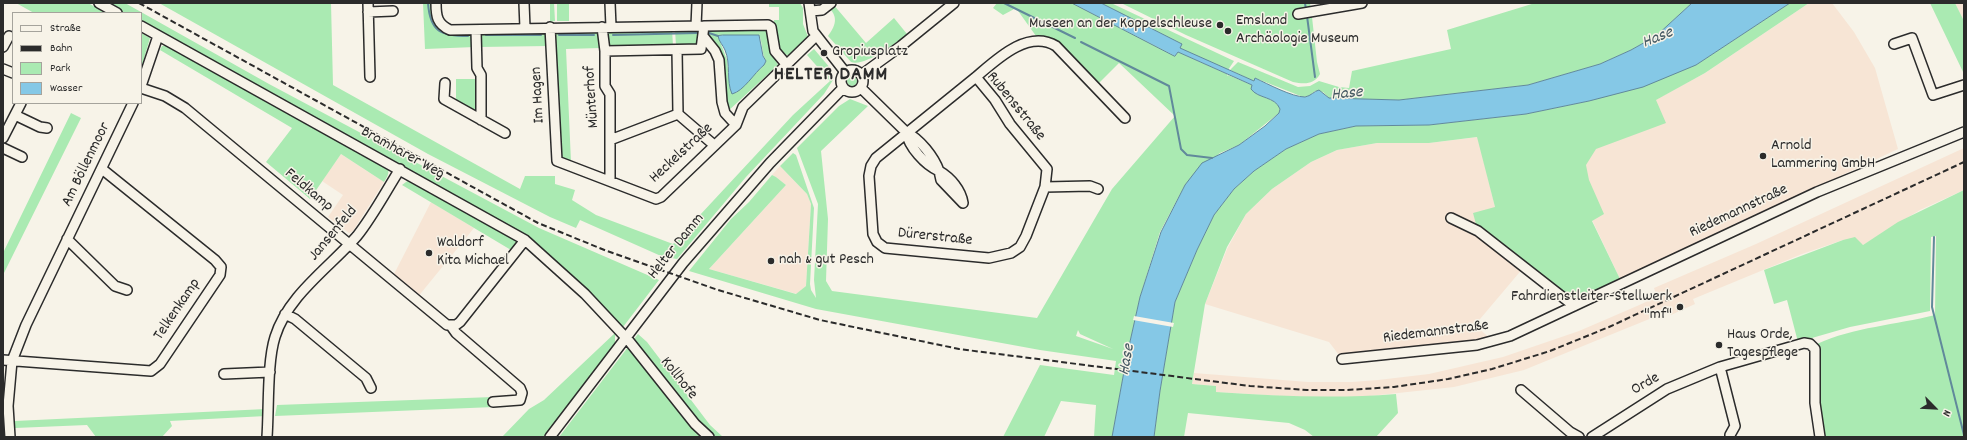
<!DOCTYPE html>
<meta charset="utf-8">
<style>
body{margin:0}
#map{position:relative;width:1967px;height:440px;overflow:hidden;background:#f7f3e8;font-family:Dekko,sans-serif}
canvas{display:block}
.frame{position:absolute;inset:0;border:4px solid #2b2b2b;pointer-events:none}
.legend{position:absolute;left:12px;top:12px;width:130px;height:92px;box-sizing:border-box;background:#f7f3e8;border:1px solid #a5a39c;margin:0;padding:5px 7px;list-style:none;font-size:12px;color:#2b2b2b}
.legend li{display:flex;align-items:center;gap:8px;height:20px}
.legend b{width:20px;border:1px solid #a5a39c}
.north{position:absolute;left:1915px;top:388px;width:40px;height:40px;-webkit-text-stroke:3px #f7f3e8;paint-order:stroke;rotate:114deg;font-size:11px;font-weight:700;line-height:16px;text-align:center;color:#2b2b2b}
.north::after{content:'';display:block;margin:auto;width:14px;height:18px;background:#2b2b2b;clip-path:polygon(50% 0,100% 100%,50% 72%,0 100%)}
</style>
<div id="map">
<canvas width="1967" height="440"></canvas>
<div class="frame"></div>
<ul class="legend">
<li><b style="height:5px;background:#f7f3e8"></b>Straße</li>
<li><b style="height:5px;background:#2b2b2b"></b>Bahn</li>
<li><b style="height:11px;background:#aaeab2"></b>Park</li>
<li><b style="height:11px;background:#85c8e6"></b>Wasser</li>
</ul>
<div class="north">N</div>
</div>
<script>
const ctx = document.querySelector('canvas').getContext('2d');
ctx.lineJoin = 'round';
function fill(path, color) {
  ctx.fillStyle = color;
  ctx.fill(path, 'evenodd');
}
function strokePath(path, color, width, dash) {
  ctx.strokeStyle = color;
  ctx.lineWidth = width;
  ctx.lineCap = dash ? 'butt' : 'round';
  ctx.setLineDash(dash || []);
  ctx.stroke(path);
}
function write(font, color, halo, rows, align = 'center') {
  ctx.font = font + ' Dekko,sans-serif';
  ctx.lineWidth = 3;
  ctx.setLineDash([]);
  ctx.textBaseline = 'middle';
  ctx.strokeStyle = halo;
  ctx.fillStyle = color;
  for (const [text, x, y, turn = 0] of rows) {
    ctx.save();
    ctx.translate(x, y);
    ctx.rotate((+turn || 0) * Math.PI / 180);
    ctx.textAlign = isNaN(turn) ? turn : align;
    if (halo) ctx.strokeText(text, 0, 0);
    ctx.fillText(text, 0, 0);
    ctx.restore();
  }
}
fill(new Path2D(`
 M1809,3H1832L1854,32L1875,68L1898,149L1620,279L1549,129L1655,100L1705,73Z
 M1955,3H1964V21Z
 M1478,137L1495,207L1524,267L1475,325L1494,342L1342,359L1329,342L1205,304L1227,249L1246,214L1272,189L1311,162L1337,150L1377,143H1429Z
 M1964,148V190L1920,210L1863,245L1843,240L1802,254L1693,299L1695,304L1671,315L1669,311L1524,370L1454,387L1361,397L1315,398L1215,392L1216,386L1192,384L1194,373L1308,382H1352L1378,380L1429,374L1503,357L1579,331L1637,306L1657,297L1654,288L1756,244Z
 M341,154L384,182L353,231L349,233L328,217L343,195L322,181Z
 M780,166L807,194L811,204L806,286L797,294L709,269L786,185L776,177L772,175Z
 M431,202L474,228L417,298L392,278Z`), '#f7e5d5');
fill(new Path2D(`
 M16,3H88L106,13H34Z
 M106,3H125L269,84L539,228L659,280L623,327L617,324L541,247L528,237L141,23V13H124Z
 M159,3H331L333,85L520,189L525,176H555V184L575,190L572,200L596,215L673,244L793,115L830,81L807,55L814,49L831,69L833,80L824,94L746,177L677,259L661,256L580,220L576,228L550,217L428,154Z
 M423,3H432L435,22L473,33L475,47L425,49Z
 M550,3H554L555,21L550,22Z
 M557,3H569V21H557Z
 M769,3H800L803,8V24L809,39L790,56L779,52L774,34V20H779V7H769Z
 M997,3H1072L1175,56L1178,52L1227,74V76L1228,75L1252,85L1251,89C1258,98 1273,97 1280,107L1279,113L1239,145L1220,153L1185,185L1160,232L1140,297L1127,355L1112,437H1094L1096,405L1061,401L1044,437H1003L1040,365L1114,375L1116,361L1040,350L816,309L689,271L731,219L749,202L772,175L776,177L786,185L709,269L796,294L806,286L811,204L807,194L780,166L793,153L796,155L814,208L810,284L811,290L816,298L814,280L818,204L797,148L839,106L850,99L868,106L821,151L828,219L826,281L832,291L1037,318L1112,189L1175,116L1119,63L1099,83C1081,65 1062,38 1036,36L1016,8L1003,15L993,8ZM1078,330L1080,334L1113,349L1076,336Z
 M1101,3H1111L1234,61L1228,70L1179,48L1181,44Z
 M1121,3H1310L1311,9L1298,18L1312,17L1317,62L1320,74C1314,85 1304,84 1293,82L1186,35Z
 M1535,3H1692L1656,36L1631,50L1600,64L1528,85L1399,100L1329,98L1323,92L1315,91L1309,96L1303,97L1255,78L1254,81L1230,70L1238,62L1298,87L1310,86L1319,81L1339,87L1349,88L1352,71L1451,49L1447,30Z
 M1790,3H1809L1705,73L1656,100L1666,123L1596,149L1586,165L1589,180L1604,214L1592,221L1620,279L1575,299L1569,297L1477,228L1473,213L1495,207L1477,137L1429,143H1377L1337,150L1311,162L1272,189L1246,214L1227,247L1205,304L1192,384L1216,386V392C1276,396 1336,399 1396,394L1398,413L1376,437H1314L1305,430L1289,423L1188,413L1184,437H1154L1160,391L1175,302L1197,250L1214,215L1234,189L1254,171L1286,149L1319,134L1356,126L1429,125L1526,114L1589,101L1696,65Z
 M1930,3H1955L1964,21V74Z
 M833,4L866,43L894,18L907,34C896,43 865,67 851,62L828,36C835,27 839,17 829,8Z
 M672,29L673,46L609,47L607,31Z
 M675,29H701L699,45L676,46Z
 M764,29C770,33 774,56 778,65L727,112L722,69L707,37V30ZM723,35H759C763,43 761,52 766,61L764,65L736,93L730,88L727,60L718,36Z
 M598,30L600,48L566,49L571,162L561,158L552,33L555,31Z
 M545,32L548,46L479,47V37L482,33Z
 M141,33L150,38L141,69Z
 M168,45L387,166C390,172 388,176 384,182L341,154L310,199L266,162L292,128L160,50L162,46Z
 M847 81a5 5 0 1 1 10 0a5 5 0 1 1-10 0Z
 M456,79H479L478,114L456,103Z
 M71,113L81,118L3,275V253Z
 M410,179L518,240L511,250L402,185Z
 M1964,190V437H1823L1817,402V344C1854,327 1896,325 1935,315L1936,236L1931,237L1930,311L1850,327L1798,342L1787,300L1774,304L1764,270L1843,240L1855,237L1863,245L1898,222Z
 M615,333V345L543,437H502L529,409L544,400Z
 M638,334L647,342L710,425L723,437H559Z
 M493,397L494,407L275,416L277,405Z
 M266,409V416L170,421L172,426L162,437H96L87,425L15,428V421Z`), '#aaeab2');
const water = new Path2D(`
 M1072,3H1101L1182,44L1180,48L1254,81L1255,78C1268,84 1292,97 1305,97C1311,96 1314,91 1319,90L1329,98L1399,100L1528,85L1600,64L1631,50L1656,36L1692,3H1790L1696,65L1643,87L1589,101L1526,114L1429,125L1356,126L1319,134L1286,149L1254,171L1234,189L1214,215L1197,250L1175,302L1160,391L1154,437H1112L1127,355L1140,297L1161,232L1185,185L1202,163L1239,145L1265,126L1279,113L1280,109C1275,96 1258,99 1251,89L1252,85L1178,52L1175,56Z
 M723,35H759L763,56L766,61L764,65C754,73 744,91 732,94C726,81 731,64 725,50C723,45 719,42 718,36Z`);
fill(water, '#85c8e6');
strokePath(water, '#61899b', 1);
fill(new Path2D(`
 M1134,316L1174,323L1173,327L1133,320Z`), '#f7f3e8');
strokePath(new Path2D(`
 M428,3C430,32 441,36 468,36
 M1004,3L1075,38
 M1305,3L1306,10
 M1307,16L1315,77
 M709,33L718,36
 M486,35H541
 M559,35H594
 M613,35L697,33
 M1081,42L1169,86L1181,149L1187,155L1212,158
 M1934,237L1932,307L1964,435`), '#61899b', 2);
const minor = new Path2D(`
 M99,3L117,13
 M368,3L370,77
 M436,3C436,16 437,24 450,30L768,25L771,27L775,51L786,64
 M524,3L525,28
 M610,3L611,27
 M809,3L813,31L845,72
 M811,11L822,10L831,3
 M368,12L393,11
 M1298,14L1362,3
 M141,26L525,240L585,294L629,341L695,424L709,437
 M696,26L697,3
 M550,27L557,161L656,199L661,197L736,125L743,107L816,36
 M602,27L605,51V86L610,94V181
 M476,30L477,68L481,75V120
 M703,36L715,51L719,60L722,102L725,113L736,125
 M1894,44L1912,38L1933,95L1964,85
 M3,47L9,36
 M677,50L678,114
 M605,51L701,49L704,26
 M3,69L13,73
 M841 81a11 11 0 1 1 22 0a11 11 0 1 1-22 0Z
 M861,75L901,46L954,3
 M976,77L995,100L1010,124L1047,169L1045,187L1026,236L1020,247L1011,253L989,258L885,248L877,242L873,234L869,176L871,166L876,158Z
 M976,77C997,59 1028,29 1056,46L1125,118
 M445,83L444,99L505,133
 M141,86L158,36
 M141,88L165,96L185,108L447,325H456L460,322L525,240
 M861,88L906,132
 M678,114L714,145
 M15,115L40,127L47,128
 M906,132C920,139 934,157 939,171C925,165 909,147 906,132Z
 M3,138L21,103
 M610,140L678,114
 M3,148L22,157
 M939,171C951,178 961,190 963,203L941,180Z
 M1045,187L1090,186L1098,189
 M1451,218L1478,231L1574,306
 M67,239L115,286L127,290
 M285,314L295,319L366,378L371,388
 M451,326L456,333L520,388L522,393L520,400L493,402
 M1342,359L1477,345L1510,336L1817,192L1964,132
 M3,360L151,371L160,364L220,275L221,267L215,260L102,169
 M1720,367L1735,426L1730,435
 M224,374L270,372
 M1521,390L1570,432L1579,437
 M10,437L8,406L12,361L26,325L133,103
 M267,437C269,409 267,362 275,337C288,295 329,268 357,236C373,216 386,191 400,169
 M550,437L683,263L770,163L843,88
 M1592,437L1667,389L1720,367L1804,343L1810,344L1815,349V403L1820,437`);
strokePath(minor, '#2b2b2b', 12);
strokePath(minor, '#f7f3e8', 9);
strokePath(new Path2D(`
 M139,3L538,223L607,251L718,290L820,320L959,349L1250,386L1307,390H1347L1394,387L1448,379L1492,369L1550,351L1609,327L1964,162`), '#2b2b2b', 2, [6, 3]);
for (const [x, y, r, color] of [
 [1220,25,4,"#2b2b2b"],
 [1228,31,4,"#2b2b2b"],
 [824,53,4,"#2b2b2b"],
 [1763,156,4,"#2b2b2b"],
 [429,253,4,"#2b2b2b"],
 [771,261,4,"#2b2b2b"],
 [1680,307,4,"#2b2b2b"],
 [1719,345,4,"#2b2b2b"]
]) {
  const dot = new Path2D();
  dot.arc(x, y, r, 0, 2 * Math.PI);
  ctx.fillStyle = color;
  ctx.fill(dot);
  strokePath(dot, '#f7f3e8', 1.5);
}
write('16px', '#2b2b2b', '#f7f3e8', [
 ["Emsland",1236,22],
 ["Archäologie Museum",1236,40],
 ["Museen an der Koppelschleuse",1212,25,"right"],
 ["Gropiusplatz",832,53],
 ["Arnold",1771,147],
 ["Lammering GmbH",1771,165],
 ["Waldorf",437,244],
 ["Kita Michael",437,262],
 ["nah & gut Pesch",779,261],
 ["Fahrdienstleiter-Stellwerk",1672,298,"right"],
 ["\"mf\"",1672,316,"right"],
 ["Haus Orde,",1727,336],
 ["Tagespflege",1727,354]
], 'left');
write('16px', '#2b2b2b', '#f7f3e8', [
 ["Im Hagen",539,95,-93],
 ["Münterhof",593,97,-94],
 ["Rubensstraße",1015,107,51],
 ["Bramharer Weg",402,154,29],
 ["Heckelstraße",682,154,-43],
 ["Am Böllenmoor",87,165,-64],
 ["Feldkamp",308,191,40],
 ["Riedemannstraße",1739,212,-25],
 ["Jansenfeld",334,234,-50],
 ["Dürerstraße",935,238,6],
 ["Helter Damm",677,247,-51],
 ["Telkenkamp",178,310,-56],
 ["Riedemannstraße",1436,333,-7],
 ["Kollhofe",678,379,51],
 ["Orde",1646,385,-30]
]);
write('italic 17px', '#465a63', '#f7f3e8', [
 ["Hase",1658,39,-22],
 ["Hase",1347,95,-5],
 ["Hase",1128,360,-80]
]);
ctx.letterSpacing = '1px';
write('bold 20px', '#2b2b2b', '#f7f3e8', [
 ["HELTER DAMM",831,76]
]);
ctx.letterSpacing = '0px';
</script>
